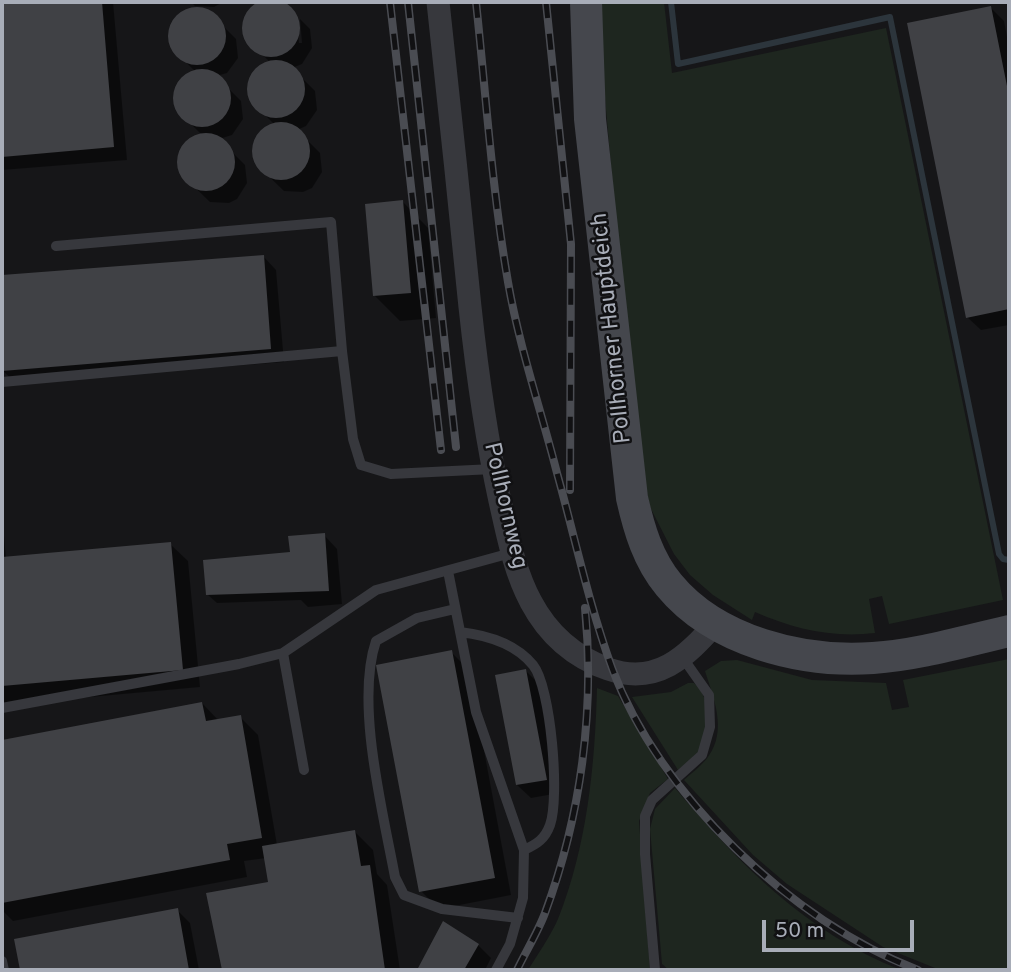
<!DOCTYPE html>
<style>
body{margin:0}
#map{position:relative;width:1011px;height:972px;overflow:hidden;background:#161618;font-family:Overpass,sans-serif}
canvas{display:block}
.frame{position:absolute;inset:0;border:4px solid #a8adb8;pointer-events:none}
.scale{position:absolute;left:762px;top:920px;width:152px;height:32px;box-sizing:border-box;border:4px solid #a8adb8;border-top:0;padding-left:9px;font-size:21px;line-height:24px;white-space:nowrap;color:#a8adb8;-webkit-text-stroke:5px #111113;paint-order:stroke}
</style>
<div id="map">
<canvas width="1011" height="972"></canvas>
<div class="frame"></div>
<div class="scale">50 m</div>
</div>
<script>
const ctx = document.querySelector('canvas').getContext('2d');
ctx.lineJoin = 'round';
function fill(path, color) {
  ctx.fillStyle = color;
  ctx.fill(path, 'evenodd');
}
function strokePath(path, color, width, dash) {
  ctx.strokeStyle = color;
  ctx.lineWidth = width;
  ctx.lineCap = dash ? 'butt' : 'round';
  ctx.setLineDash(dash || []);
  ctx.stroke(path);
}
function write(font, color, halo, rows, align = 'center') {
  ctx.font = font + ' Overpass,sans-serif';
  ctx.lineWidth = 5;
  ctx.setLineDash([]);
  ctx.textBaseline = 'middle';
  ctx.strokeStyle = halo;
  ctx.fillStyle = color;
  for (const [text, x, y, turn = 0] of rows) {
    ctx.save();
    ctx.translate(x, y);
    ctx.rotate((+turn || 0) * Math.PI / 180);
    ctx.textAlign = isNaN(turn) ? turn : align;
    if (halo) ctx.strokeText(text, 0, 0);
    ctx.fillText(text, 0, 0);
    ctx.restore();
  }
}
fill(new Path2D(`
 M602,2H664L672,73L886,28L1003,600L889,624L882,596L869,599L875,633C832,638 794,629 755,612L752,620L713,595L690,575L674,554L650,507L635,437L601,53Z
 M1009,659V970H940L883,947L787,884L753,855L684,780C692,773 702,765 708,757C728,730 713,697 705,671L721,661L737,660L812,680L886,683L892,710L909,707L903,680Z
 M688,683H694C713,699 709,732 699,752C695,759 684,765 678,770L632,697L671,692Z
 M597,688L618,696L668,779L650,793L639,821L650,970H528C538,954 550,937 558,919C587,847 595,765 597,688Z
 M675,788C739,864 807,933 901,970H669L662,964L650,829L655,809Z`), '#1e261f');
fill(new Path2D(`
 M2,2H113L127,160L2,170Z
 M191,2H223L214,7L195,6Z
 M265,2H292L286,5L296,15L299,43H302L300,19L310,29L312,48L302,64L292,68L315,91L317,110L306,126L297,130L320,153L322,172L312,188L303,192L284,191L256,164V140L266,128L276,126L251,101V78L261,66L271,63L246,39L244,24L250,9Z
 M991,8L1004,21L1009,47V325L981,330L967,317Z
 M199,9L208,11L236,39L238,58L227,73L216,76L241,101L243,119L232,135L219,139L245,165L247,183L237,199L229,203L210,202L182,175L181,151L191,139L203,136L177,110L174,95L181,80L197,73L172,49V25L182,13Z
 M403,202L428,228L436,318L400,321L374,295Z
 M263,256L276,270L284,362L16,383L2,370V277Z
 M2,513L6,559L170,544L188,561L200,687L2,705Z
 M324,535L337,549L342,604L308,607L301,600L217,603L208,595Z
 M451,652L469,670L511,895L439,909L421,891Z
 M526,671L539,684L559,793L531,798L517,785Z
 M202,703L219,721L240,717L258,735L277,845L355,832L373,850L377,874L387,885L400,970H224L208,894L270,884L266,858L244,861L247,877L13,921L2,910V742Z
 M177,910L190,923L199,970H22L16,941Z
 M444,924L478,945L491,958L485,970H419Z`), '#0007');
strokePath(new Path2D(`
 M671,2L678,64L890,17L999,554L1003,559L1009,560`), '#2c353c', 6);
fill(new Path2D(`
 M242 28a29 29 0 1 1 58 0a29 29 0 1 1-58 0Z
 M2,2H102L114,147L2,157Z
 M991,6L1009,96V309L966,318L907,23Z
 M168 36a29 29 0 1 1 58 0a29 29 0 1 1-58 0Z
 M247 89a29 29 0 1 1 58 0a29 29 0 1 1-58 0Z
 M173 98a29 29 0 1 1 58 0a29 29 0 1 1-58 0Z
 M252 151a29 29 0 1 1 58 0a29 29 0 1 1-58 0Z
 M177 162a29 29 0 1 1 58 0a29 29 0 1 1-58 0Z
 M403,200L411,293L373,296L365,204Z
 M264,255L271,349L2,371V275Z
 M325,533L329,591L206,595L203,560L290,552L288,536Z
 M171,542L183,670L2,686V557Z
 M452,650L495,878L419,892L376,665Z
 M526,669L547,780L516,785L495,675Z
 M202,702L206,721L241,715L262,838L227,844L230,860L2,903V740Z
 M355,830L361,866L370,865L385,970H222L206,893L268,882L262,846Z
 M178,908L189,970H20L14,939Z
 M443,921L479,944L464,970H417Z`), '#404145');
strokePath(new Path2D(`
 M56,246L331,222L342,351
 M2,382L342,351L353,439L361,465L391,474L493,469
 M448,571L476,712L524,850L523,898L510,944L496,970
 M455,609L417,618L376,641C355,703 383,812 395,877L404,895L442,909L518,918
 M460,632C486,635 515,643 533,665C551,687 560,797 550,825C545,839 537,844 524,850
 M2,708L239,664L283,653
 M304,770L283,653L376,590L511,553
 M2,961L4,970
 M655,970L645,854V816L652,800L702,755L710,727L709,695L683,658`), '#37383d', 10);
strokePath(new Path2D(`
 M438,2C449,104 460,205 470,307C477,372 486,437 500,501C508,536 514,570 531,602C548,634 574,657 608,669C657,686 686,657 716,623`), '#37383d', 23);
strokePath(new Path2D(`
 M586,2L590,119L632,498C639,529 648,560 669,585C716,642 803,663 873,658C919,655 965,641 1009,631`), '#45474d', 32);
const rail = new Path2D(`
 M390,2L441,450
 M408,2L456,447
 M476,2C486,95 492,190 508,282C519,346 541,410 557,473C575,538 589,605 612,668C659,795 792,922 918,970
 M546,2L571,244L570,490
 M517,970C526,951 538,932 545,913C581,816 595,710 585,608`);
strokePath(rail, '#4a4c52', 8);
strokePath(rail, '#111113', 5, [16]);
write('23px', '#a8adb8', '#111113', [
 ["Pollhorner Hauptdeich",613,328,-96],
 ["Pollhornweg",504,506,77]
]);
</script>
